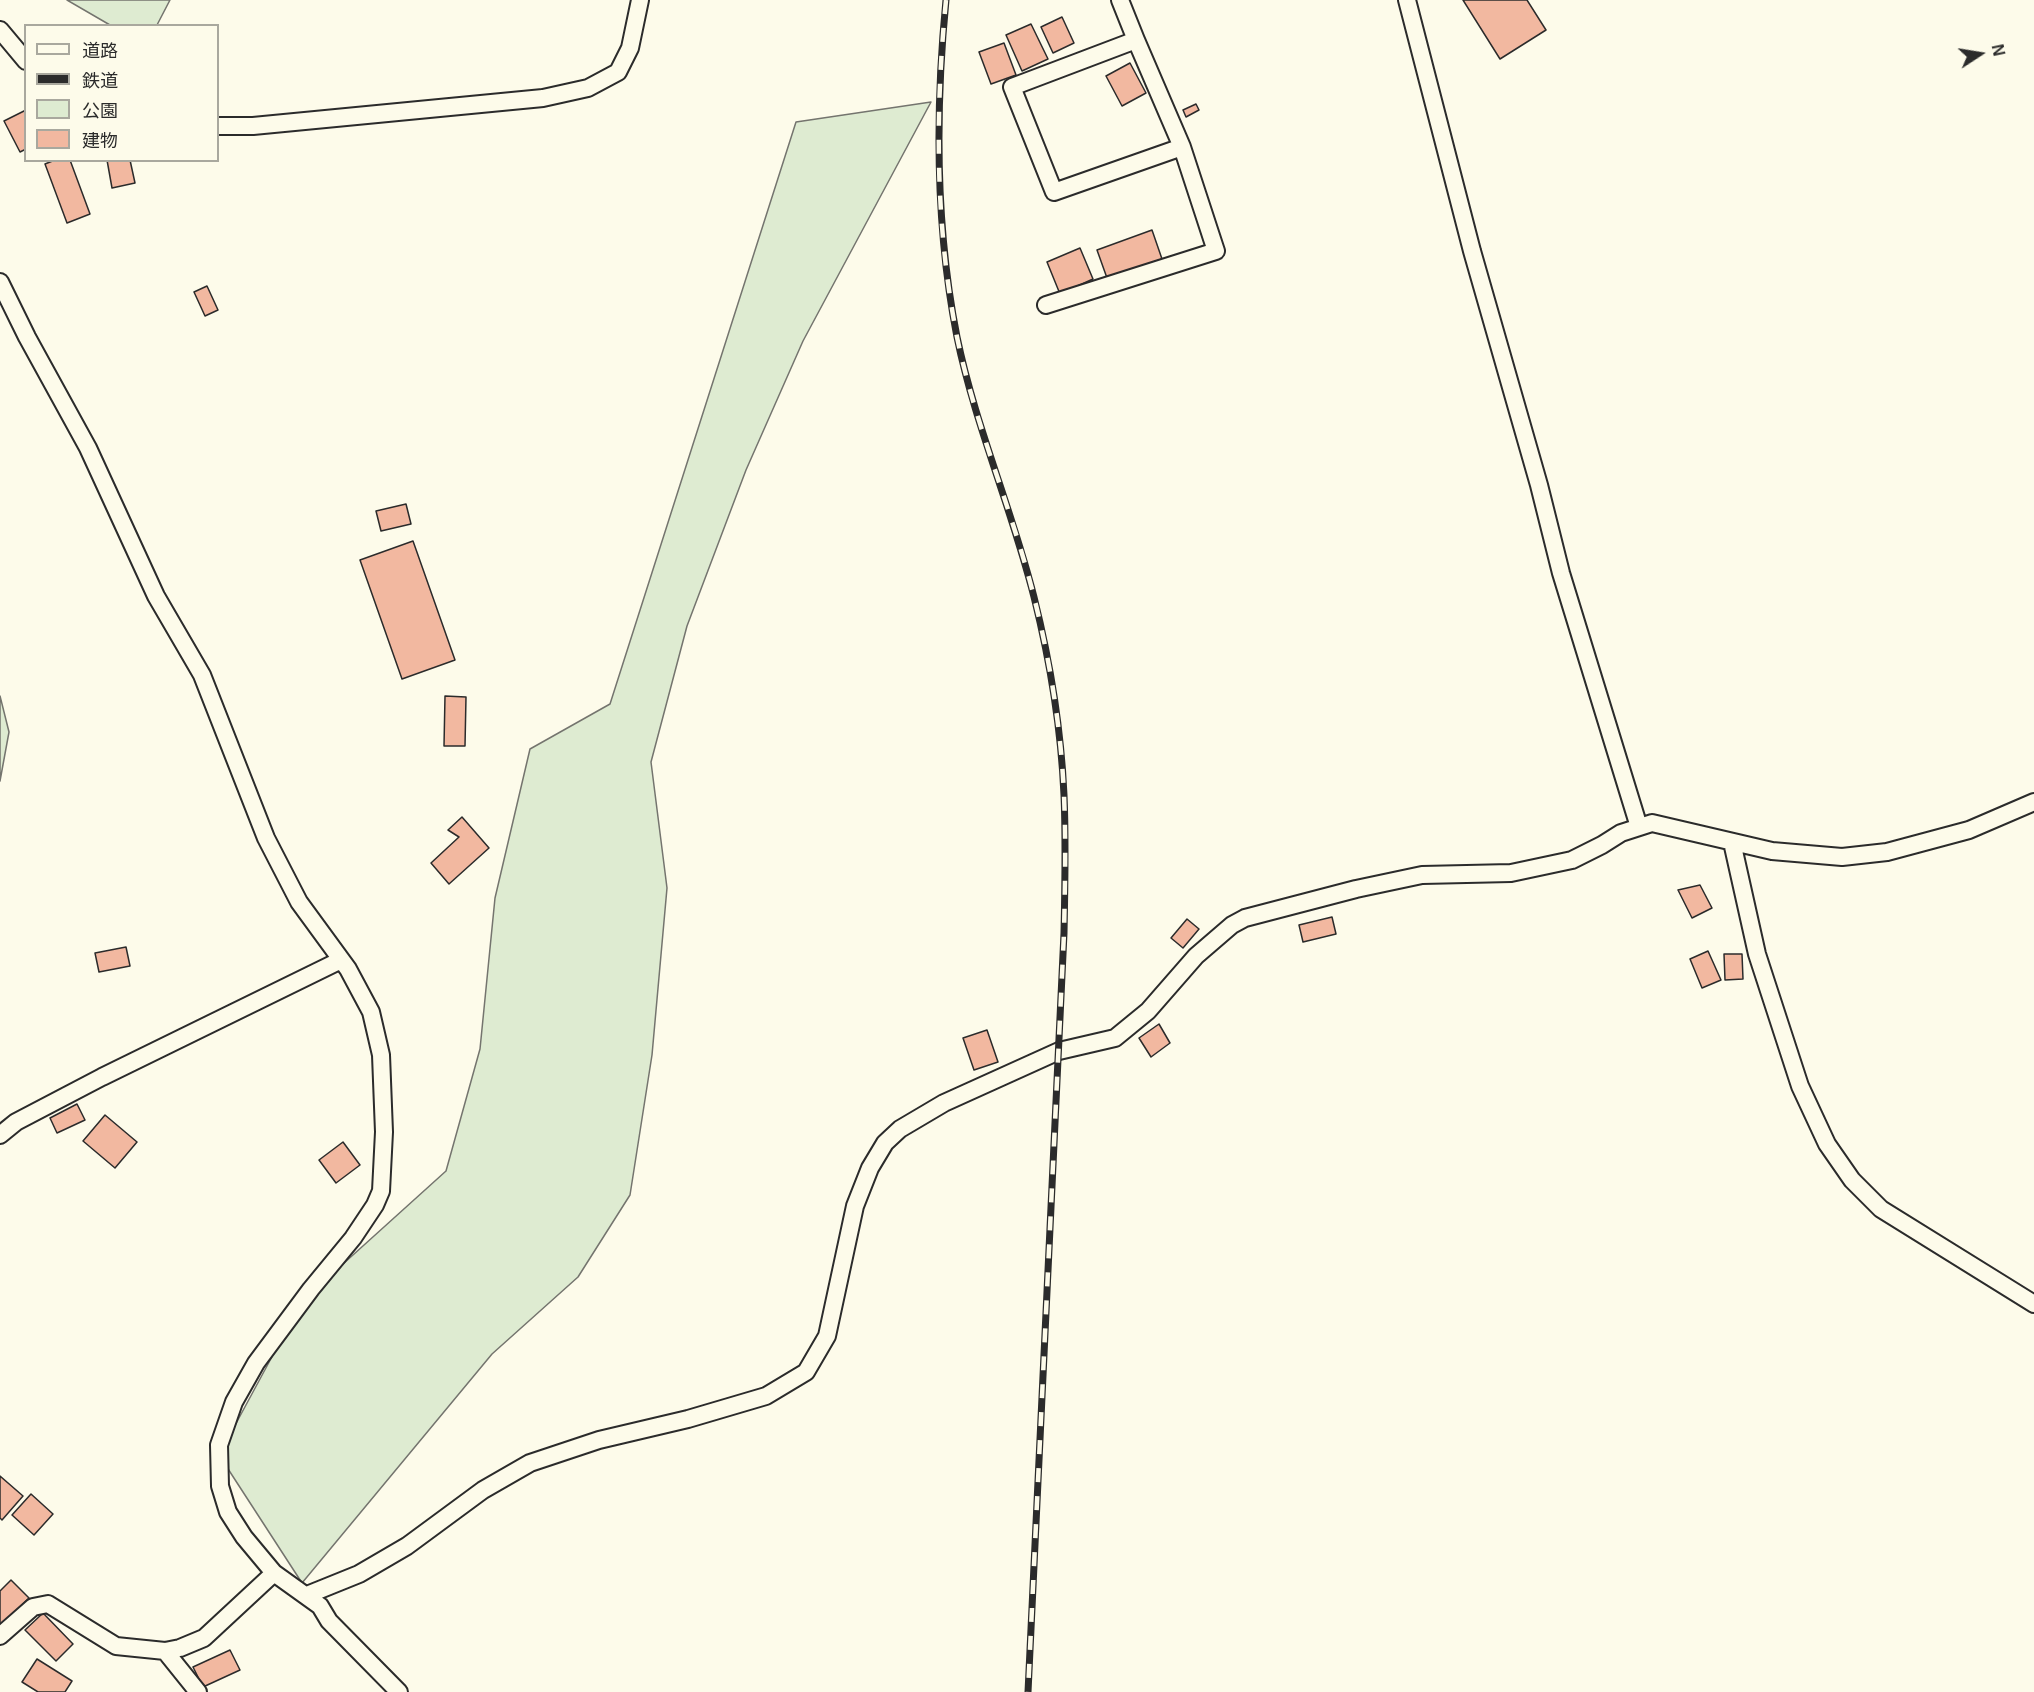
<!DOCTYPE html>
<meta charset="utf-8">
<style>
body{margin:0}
#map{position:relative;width:2034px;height:1692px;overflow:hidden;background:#fdfbea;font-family:Arial,"Noto Sans JP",sans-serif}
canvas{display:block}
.legend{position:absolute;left:24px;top:24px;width:195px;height:138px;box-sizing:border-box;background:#fdfbea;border:2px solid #a9a89e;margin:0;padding:8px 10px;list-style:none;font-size:18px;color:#2b2b2b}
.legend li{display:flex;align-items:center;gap:12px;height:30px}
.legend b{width:30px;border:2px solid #a9a89e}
.north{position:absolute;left:1950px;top:24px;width:60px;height:60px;-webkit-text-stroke:4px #fdfbea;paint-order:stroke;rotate:78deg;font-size:16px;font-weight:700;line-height:24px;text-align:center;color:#2b2b2b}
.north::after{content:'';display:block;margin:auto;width:21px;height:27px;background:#2b2b2b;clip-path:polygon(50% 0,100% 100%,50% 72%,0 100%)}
</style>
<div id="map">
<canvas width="2034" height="1692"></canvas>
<ul class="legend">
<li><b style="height:8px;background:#fdfbea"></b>道路</li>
<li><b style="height:8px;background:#2b2b2b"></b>鉄道</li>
<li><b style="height:16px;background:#deebd1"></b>公園</li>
<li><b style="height:16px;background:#f2b8a0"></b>建物</li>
</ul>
<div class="north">N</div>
</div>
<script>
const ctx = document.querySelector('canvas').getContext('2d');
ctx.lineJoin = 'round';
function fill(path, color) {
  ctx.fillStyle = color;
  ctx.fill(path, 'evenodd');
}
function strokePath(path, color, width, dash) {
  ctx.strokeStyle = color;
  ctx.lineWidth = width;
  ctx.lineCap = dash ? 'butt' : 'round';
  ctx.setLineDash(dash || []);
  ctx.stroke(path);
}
const green = new Path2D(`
 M67,0H170L157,25H110Z
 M931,102L803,341L746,470L687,626L651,762L667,888L652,1055L630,1195L578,1277L492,1354L302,1583L219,1455L302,1301L446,1171L480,1049L495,898L530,749L610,704L796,122Z
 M0,696L9,732L0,781Z`);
fill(green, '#deebd1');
strokePath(green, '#74746e', 1.5);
const building = new Path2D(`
 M1463,0H1527L1546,30L1500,59Z
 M1062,17L1074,43L1053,53L1041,27Z
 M1031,24L1048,59L1022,71L1006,35Z
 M1004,43L1016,75L991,84L979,52Z
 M1130,63L1146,93L1122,106L1106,76Z
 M1196,104L1199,110L1186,117L1183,110Z
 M26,110V149L20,152L4,121Z
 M55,160H70L90,214L67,223L45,164Z
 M107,160H130L135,183L112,188Z
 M1152,230L1162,259L1107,278L1097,250Z
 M1080,248L1093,279L1060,294L1047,262Z
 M207,286L218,310L205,316L194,292Z
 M406,504L411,524L381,531L376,511Z
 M413,541L455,660L402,679L360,560Z
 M445,696L466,697L465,746H444Z
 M462,817L489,848L449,884L431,863L459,837L448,830Z
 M1700,885L1712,908L1692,918L1678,890Z
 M1332,917L1336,934L1303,942L1299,925Z
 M1187,919L1199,929L1183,948L1171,938Z
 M126,947L130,966L99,972L95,953Z
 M1708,951L1721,980L1702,988L1690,959Z
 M1724,954H1742L1743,979L1725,980Z
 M1159,1024L1170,1043L1151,1057L1139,1038Z
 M987,1030L998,1062L974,1070L963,1038Z
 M77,1104L85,1120L57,1133L50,1118Z
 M105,1115L137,1142L115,1168L83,1141Z
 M343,1142L360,1165L336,1183L319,1160Z
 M0,1476L23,1496L2,1520L0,1518Z
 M31,1494L53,1514L34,1535L12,1515Z
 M11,1580L29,1598L0,1626V1591Z
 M43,1613L73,1644L56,1661L25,1630Z
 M230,1650L240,1670L203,1687L193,1667Z
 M37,1659L72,1681L65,1692H38L22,1682Z`);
fill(building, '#f2b8a0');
strokePath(building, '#2b2b2b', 1.5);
const minor = new Path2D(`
 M1120,0L1136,40L1012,87L1054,192L1182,147
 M1407,0L1472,251L1539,485L1561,573L1639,827
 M0,30L26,61
 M218,126H253L543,98L588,88L618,72L630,48L640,0
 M0,282L27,337L88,448L156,596L202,675L266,838L299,902L348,969L371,1012L381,1055L384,1132L381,1191L375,1205L353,1238L311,1289L256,1363L234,1402L219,1445L220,1486L228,1512L244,1537L274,1573L320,1606L329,1621L399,1692
 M1046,305L1216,251L1182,147L1136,40
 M1732,842L1757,954L1800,1086L1827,1144L1852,1180L1881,1209L2034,1304
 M0,1135L16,1122L102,1077L341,960
 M307,1595L359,1574L407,1546L483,1490L530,1463L599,1440L688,1419L766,1396L806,1372L827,1336L855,1206L870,1168L885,1143L900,1129L944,1103L1059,1051L1115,1038L1148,1011L1196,956L1232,925L1245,918L1356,889L1422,875L1511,873L1572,860L1602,845L1621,833L1652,823L1772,851L1842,857L1887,852L1969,830L2034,802
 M0,1636L33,1607L48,1604L116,1646L165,1651L180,1648L204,1638L274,1573
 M165,1651L198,1692`);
strokePath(minor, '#2b2b2b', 20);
strokePath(minor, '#fdfbea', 16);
const rail = new Path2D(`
 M946,0C935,113 935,225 957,337C975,425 1012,509 1034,597C1050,661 1061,728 1064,795C1066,841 1065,887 1064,933L1028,1692`);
strokePath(rail, '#2b2b2b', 7);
strokePath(rail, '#fdfbea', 4.5, [14]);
</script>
